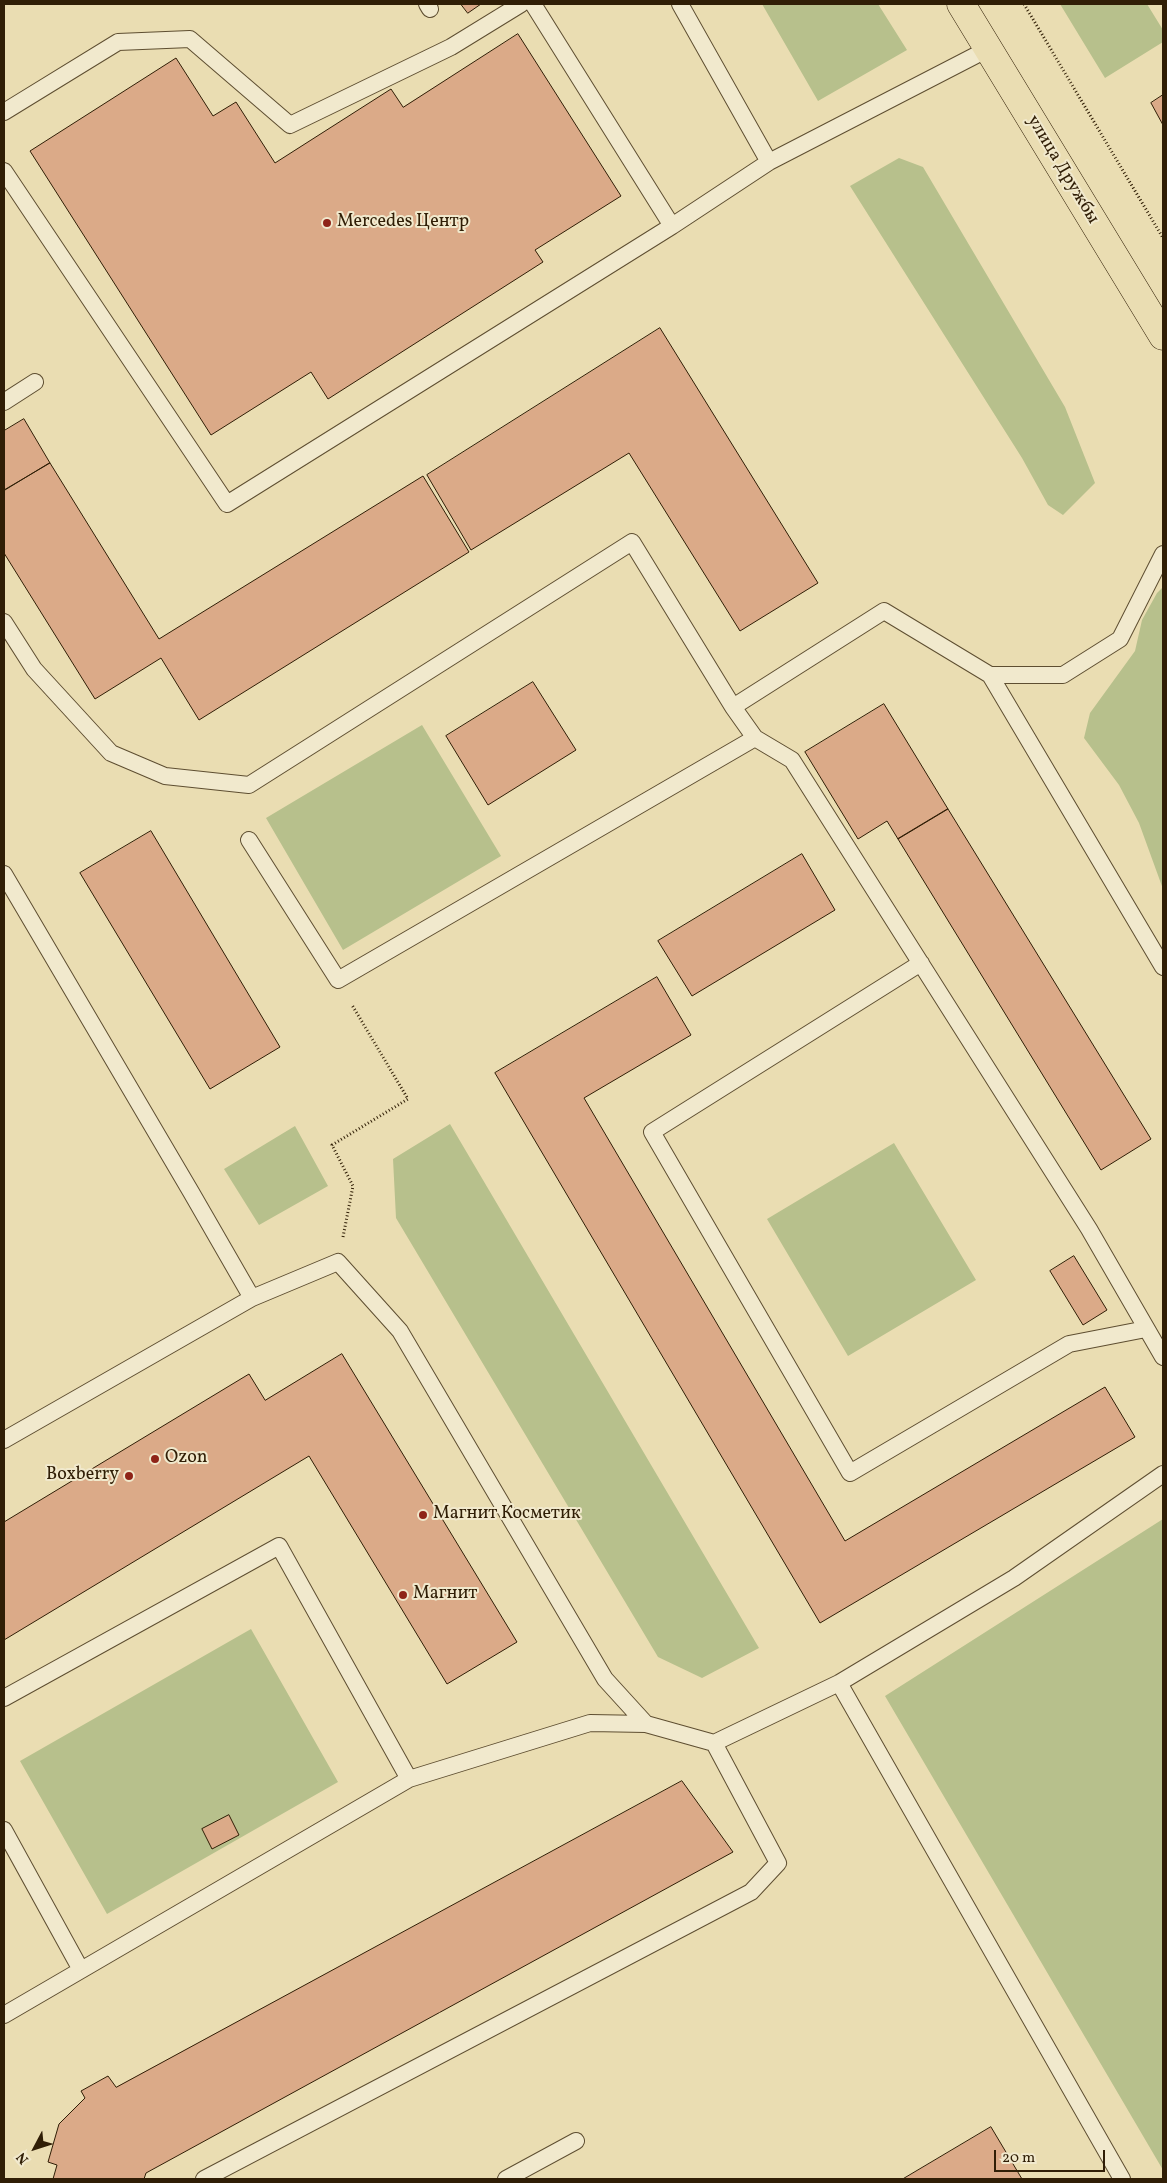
<!DOCTYPE html>
<meta charset="utf-8">
<style>
body{margin:0}
#map{position:relative;width:1167px;height:2183px;overflow:hidden;background:#eaddb2;font-family:Vollkorn,serif}
canvas{display:block}
.frame{position:absolute;inset:0;border:5px solid #301e06;pointer-events:none}
.north{position:absolute;left:10px;top:2123px;width:50px;height:50px;-webkit-text-stroke:4px #f1e9cd;paint-order:stroke;rotate:230deg;font-size:14px;font-weight:700;line-height:20px;text-align:center;color:#301e06}
.north::after{content:'';display:block;margin:auto;width:18px;height:22px;background:#301e06;clip-path:polygon(50% 0,100% 100%,50% 72%,0 100%)}
.scale{position:absolute;left:994px;top:2150px;width:111px;height:22px;box-sizing:border-box;border:2px solid #301e06;border-top:0;padding-left:6px;font-size:15px;line-height:18px;white-space:nowrap;color:#301e06;-webkit-text-stroke:4px #f1e9cd;paint-order:stroke}
</style>
<div id="map">
<canvas width="1167" height="2183"></canvas>
<div class="frame"></div>
<div class="north">N</div>
<div class="scale">20 m</div>
</div>
<script>
const ctx = document.querySelector('canvas').getContext('2d');
ctx.lineJoin = 'round';
function fill(path, color) {
  ctx.fillStyle = color;
  ctx.fill(path, 'evenodd');
}
function strokePath(path, color, width, dash) {
  ctx.strokeStyle = color;
  ctx.lineWidth = width;
  ctx.lineCap = dash ? 'butt' : 'round';
  ctx.setLineDash(dash || []);
  ctx.stroke(path);
}
function write(font, color, halo, rows, align = 'center') {
  ctx.font = font + ' Vollkorn,serif';
  ctx.lineWidth = 4;
  ctx.setLineDash([]);
  ctx.textBaseline = 'middle';
  ctx.strokeStyle = halo;
  ctx.fillStyle = color;
  for (const [text, x, y, turn = 0] of rows) {
    ctx.save();
    ctx.translate(x, y);
    ctx.rotate((+turn || 0) * Math.PI / 180);
    ctx.textAlign = isNaN(turn) ? turn : align;
    if (halo) ctx.strokeText(text, 0, 0);
    ctx.fillText(text, 0, 0);
    ctx.restore();
  }
}
fill(new Path2D(`
 M762,4H878L907,50L818,101Z
 M1060,4H1147L1163,30V42L1105,78Z
 M899,158L923,167L1065,407L1095,483L1063,515L1048,505L1022,458L850,186Z
 M1163,587V889L1139,823L1119,785L1084,738L1090,713L1135,651L1142,620L1157,593Z
 M422,725L501,856L343,950L266,818Z
 M450,1124L759,1648L702,1678L658,1657L396,1218L393,1159Z
 M295,1126L328,1186L259,1225L224,1169Z
 M894,1143L976,1280L848,1356L767,1219Z
 M1163,1519V2170L885,1696Z
 M251,1629L338,1782L107,1914L20,1761Z`), '#b7c08c');
const building = new Path2D(`
 M461,4H481L468,13Z
 M518,34L621,196L535,250L543,262L328,399L311,372L211,435L30,151L176,58L213,116L236,102L275,163L391,89L403,107Z
 M1163,95V125L1151,103Z
 M660,328L818,583L740,631L629,453L471,550L427,475Z
 M24,419L50,463L4,490V431Z
 M50,463L159,639L423,476L469,552L199,720L161,658L95,699L4,553V491Z
 M533,682L576,750L488,805L446,736Z
 M884,704L948,809L898,839L887,821L858,839L805,752Z
 M948,809L1151,1139L1101,1170L898,839Z
 M151,831L280,1047L210,1089L80,873Z
 M802,854L835,910L692,996L658,941Z
 M657,977L691,1035L584,1098L845,1541L1105,1387L1135,1437L820,1623L495,1073Z
 M1074,1256L1107,1310L1083,1325L1050,1271Z
 M342,1354L517,1642L447,1684L309,1456L4,1640V1522L249,1374L265,1400Z
 M682,1781L733,1852L146,2173L144,2179H53L57,2165L48,2162L59,2124L85,2098L81,2091L108,2076L116,2087Z
 M229,1815L239,1835L212,1849L202,1829Z
 M991,2127L1022,2179H903Z`);
fill(building, '#dbaa88');
strokePath(building, '#301e06', 1);
const service = new Path2D(`
 M427,4L430,9
 M533,4L672,226
 M680,4L769,162
 M4,112L118,42L190,39L290,125L451,47L521,4
 M4,171L227,504L672,226L769,162L988,49
 M4,402L35,382
 M4,622L34,669L111,753L165,776L249,785L632,542L733,707L884,611L990,675H1063L1120,639L1163,554
 M990,675L1163,967
 M733,707L755,738L792,760L1089,1229L1163,1357
 M249,840L338,980L755,738
 M4,874L191,1192L252,1298
 M921,963L652,1132L850,1473L1069,1344L1146,1329
 M4,1440L252,1298L338,1262L400,1331L605,1679L646,1724L714,1743
 M839,1683L1122,2179
 M4,1698L279,1546L409,1779
 M4,1830L81,1970
 M4,2015L409,1779L590,1723L646,1724
 M204,2179L751,1892L778,1863L714,1743L839,1683L1014,1578L1163,1474
 M506,2179L576,2141`);
const primary = new Path2D(`
 M961,4L1163,336`);
strokePath(service, '#5e4e31', 18);
strokePath(primary, '#301e06', 29);
strokePath(new Path2D(`
 M1024,4L1163,238
 M343,1237L353,1186L332,1145L408,1099L352,1005`), '#301e06', 3, [1, 2.5]);
strokePath(service, '#f1e9cd', 16);
strokePath(primary, '#eaddb2', 28);
for (const [x, y, r, color] of [
 [327,223,5,"#8f2418"],
 [155,1459,5,"#8f2418"],
 [129,1476,5,"#8f2418"],
 [423,1515,5,"#8f2418"],
 [403,1595,5,"#8f2418"]
]) {
  const dot = new Path2D();
  dot.arc(x, y, r, 0, 2 * Math.PI);
  ctx.fillStyle = color;
  ctx.fill(dot);
  strokePath(dot, '#f1e9cd', 2);
}
write('18px', '#301e06', '#f1e9cd', [
 ["улица Дружбы",1062,170,59]
]);
write('18px', '#301e06', '#f1e9cd', [
 ["Mercedes Центр",337,223],
 ["Ozon",165,1459],
 ["Boxberry",119,1476,"right"],
 ["Магнит Косметик",433,1515],
 ["Магнит",413,1595]
], 'left');
</script>
